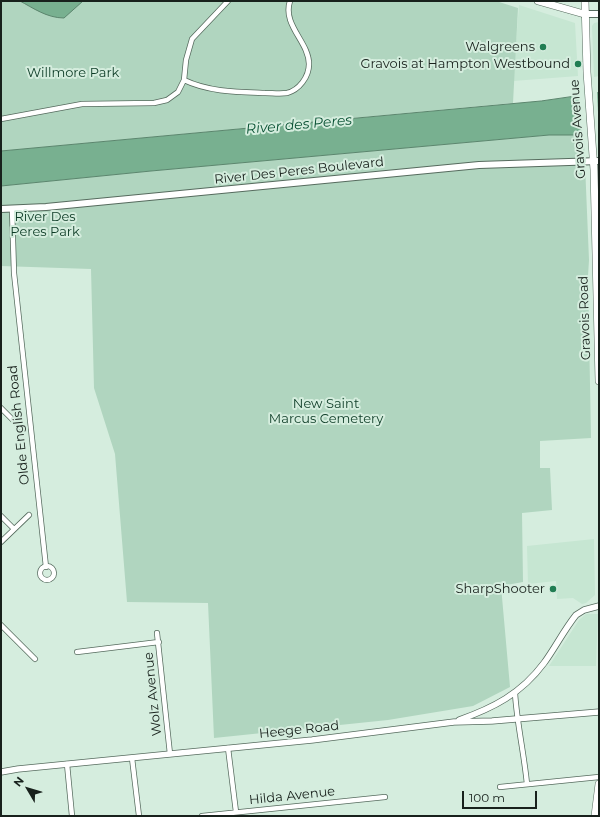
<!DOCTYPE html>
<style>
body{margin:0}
#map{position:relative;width:600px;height:817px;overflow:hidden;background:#d5edde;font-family:Montserrat,sans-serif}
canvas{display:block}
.frame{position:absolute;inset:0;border:2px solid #18211c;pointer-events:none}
.north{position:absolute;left:8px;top:769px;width:40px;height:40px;-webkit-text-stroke:3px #d5edde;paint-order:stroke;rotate:308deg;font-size:11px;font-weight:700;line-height:16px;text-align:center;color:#18211c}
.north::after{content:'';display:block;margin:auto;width:14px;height:18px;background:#18211c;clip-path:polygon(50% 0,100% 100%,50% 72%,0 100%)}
.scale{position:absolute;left:462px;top:791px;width:75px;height:18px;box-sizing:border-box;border:2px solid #18211c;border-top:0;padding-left:5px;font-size:12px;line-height:14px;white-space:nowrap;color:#18211c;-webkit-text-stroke:3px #d5edde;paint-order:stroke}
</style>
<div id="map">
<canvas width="600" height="817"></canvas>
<div class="frame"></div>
<div class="north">N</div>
<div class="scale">100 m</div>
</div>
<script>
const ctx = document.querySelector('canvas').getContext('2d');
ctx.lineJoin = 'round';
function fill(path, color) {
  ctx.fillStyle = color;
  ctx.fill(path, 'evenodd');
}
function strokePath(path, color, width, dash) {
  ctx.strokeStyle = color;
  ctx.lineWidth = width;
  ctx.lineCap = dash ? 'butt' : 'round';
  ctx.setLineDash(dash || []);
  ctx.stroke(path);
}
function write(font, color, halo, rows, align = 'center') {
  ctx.font = font + ' Montserrat,sans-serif';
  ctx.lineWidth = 4;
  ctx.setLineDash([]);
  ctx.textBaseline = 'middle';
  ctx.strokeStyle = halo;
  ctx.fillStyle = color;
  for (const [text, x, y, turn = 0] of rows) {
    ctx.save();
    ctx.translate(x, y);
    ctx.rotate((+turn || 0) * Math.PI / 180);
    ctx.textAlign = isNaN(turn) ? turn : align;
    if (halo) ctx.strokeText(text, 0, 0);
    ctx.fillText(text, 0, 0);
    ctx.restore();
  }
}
fill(new Path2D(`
 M519,5L575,23L578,76L513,81Z
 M599,22V76L594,77L592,26L594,23Z
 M594,539L595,595L586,603L582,604L573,598L557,599L556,581L528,584L527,546Z
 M586,614H598L596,666H549L579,620Z`), '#c6e6d2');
fill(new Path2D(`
 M1,1H496L518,8L513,103L1,151Z
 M549,135H582L584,140L589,260L588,276L591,438L540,441V468H550L552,510L522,513L523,582L501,586L510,687L473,706L388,720L214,738L208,603L127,602L115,454L94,388L91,269L1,266V186L151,171Z`), '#b0d5bf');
const water = new Path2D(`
 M20,1H83L64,18C47,18 33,8 20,1Z
 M599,93V132L582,135H549L151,171L1,186V151L541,101Z`);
fill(water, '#78b090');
strokePath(water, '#5b856d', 1);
fill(new Path2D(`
 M597,91L599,134L582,137L578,92Z`), '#d5edde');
const minor = new Path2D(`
 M184,80L186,60L192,39L228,1
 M1,119L82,104L154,103L167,100L178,92L184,80C209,92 238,92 265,93C272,93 280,94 287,93C299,90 309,77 309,64C309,42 282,25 290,1
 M12,209L14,273L46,567
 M1,408L20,427
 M1,516L14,529
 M1,542L29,515
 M40 573a7 7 0 1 1 14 0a7 7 0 1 1-14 0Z
 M1,625L35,659
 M157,633L170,754
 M77,652L159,642
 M515,693C517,724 524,753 527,784
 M228,748L236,812
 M132,758L139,816
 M67,764L72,816
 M500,787L599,777
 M202,816L385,797`);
const tertiary = new Path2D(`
 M459,720C493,708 521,694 544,663C555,648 564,630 576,615L584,610L599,606
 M1,772L18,769L312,740L454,722L492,721L599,712`);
const secondary = new Path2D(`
 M584,14H599
 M1,209L46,207L479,165L599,161`);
const primary = new Path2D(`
 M538,1L584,14
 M585,1L587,72L594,170L599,381
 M595,816L599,784`);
strokePath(minor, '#566b5e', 6);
strokePath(tertiary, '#566b5e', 7);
strokePath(secondary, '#566b5e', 8);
strokePath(primary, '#566b5e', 8);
strokePath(minor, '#fff', 4.5);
strokePath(tertiary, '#fff', 5.5);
strokePath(secondary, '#fff', 6);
strokePath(primary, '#fff', 7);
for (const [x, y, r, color] of [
 [543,47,4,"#217d53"],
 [578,64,4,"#217d53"],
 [553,589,4,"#217d53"]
]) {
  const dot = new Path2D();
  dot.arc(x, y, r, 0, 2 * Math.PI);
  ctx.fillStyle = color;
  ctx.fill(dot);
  strokePath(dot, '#d5edde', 1.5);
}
write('13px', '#18211c', '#d5edde', [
 ["Walgreens",535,47],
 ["Gravois at Hampton Westbound",570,64],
 ["SharpShooter",545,589]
], 'right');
write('13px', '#0c3b25', '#d5edde', [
 ["Willmore Park",73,73],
 ["River Des",45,217],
 ["Peres Park",45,232],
 ["New Saint",326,404],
 ["Marcus Cemetery",326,419]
]);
write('13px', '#18211c', '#d5edde', [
 ["Gravois Avenue",578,129,-94],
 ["River Des Peres Boulevard",299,171,-6],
 ["Gravois Road",585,318,-92],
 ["Olde English Road",19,425,-96],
 ["Wolz Avenue",153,694,-96],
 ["Heege Road",299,730,-6],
 ["Hilda Avenue",292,796,-6]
]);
write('italic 14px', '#064f31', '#d5edde', [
 ["River des Peres",299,125,-5]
]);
</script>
